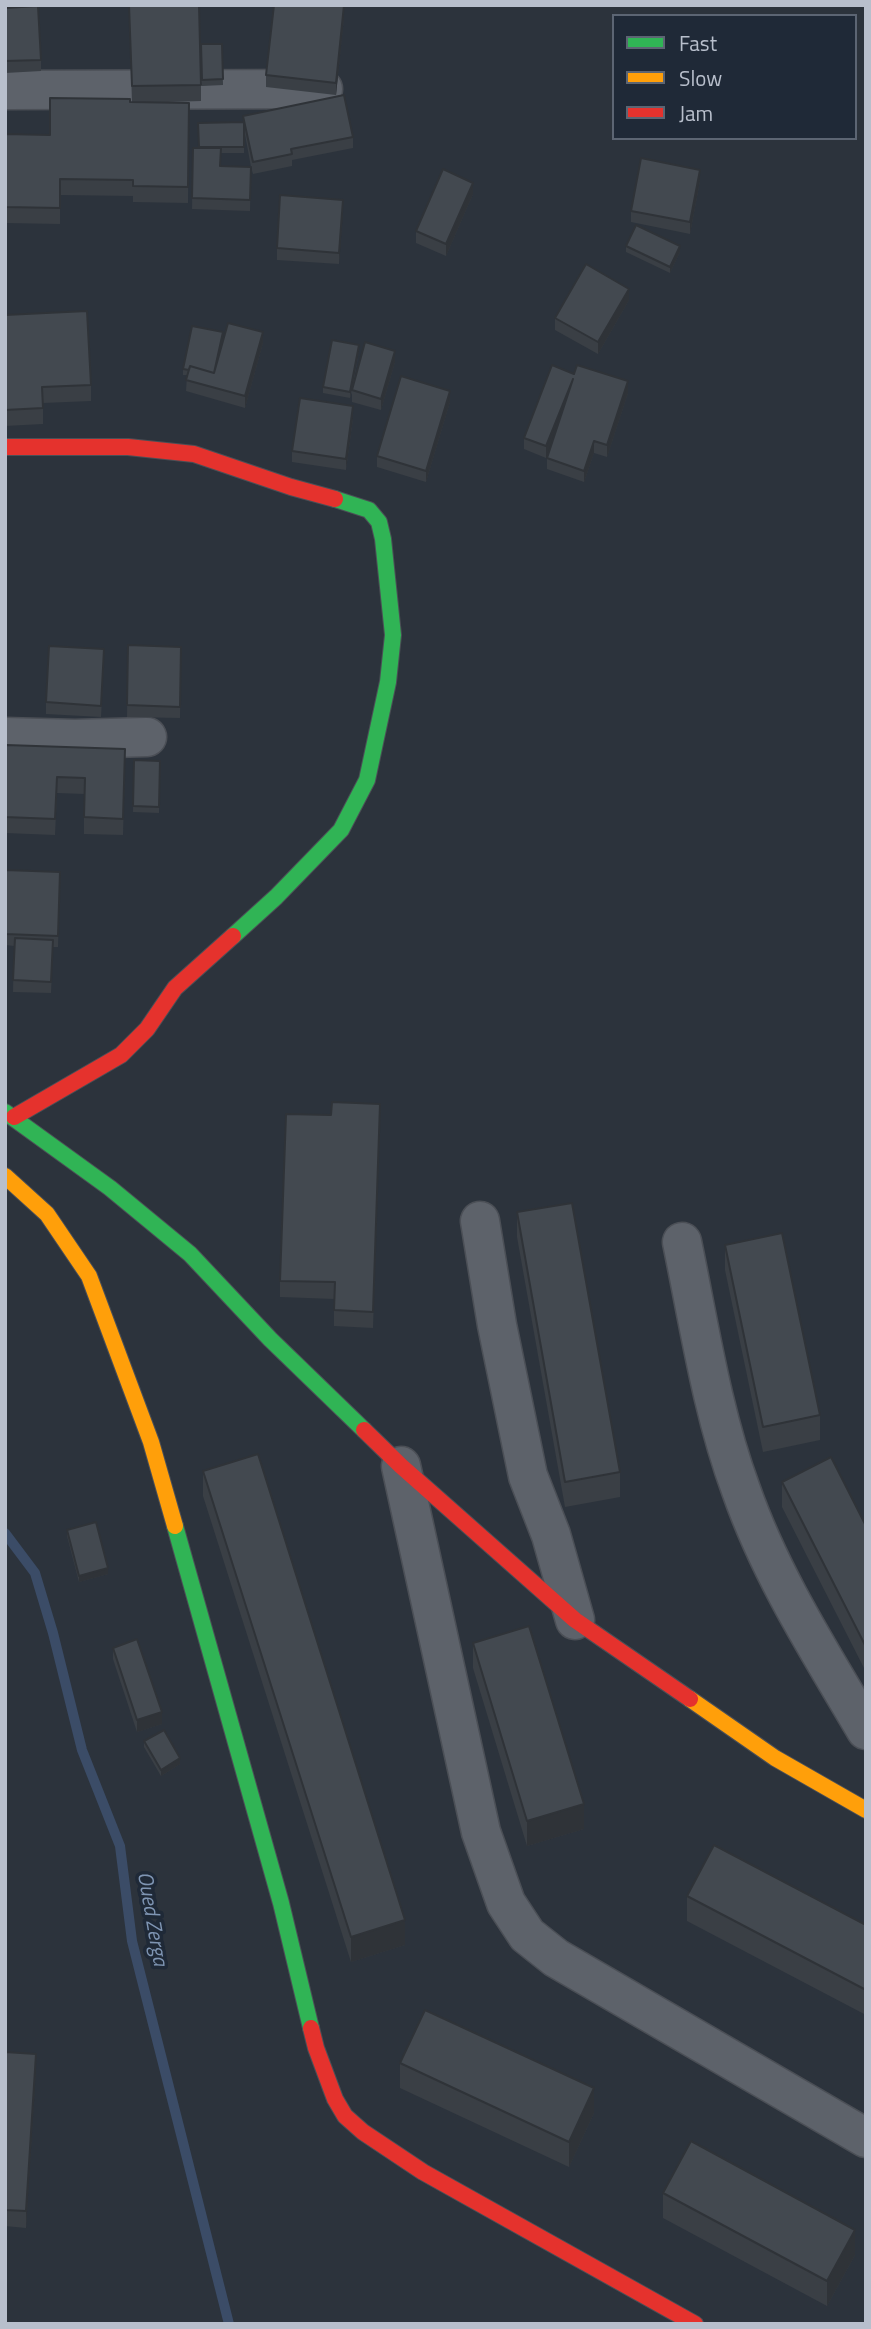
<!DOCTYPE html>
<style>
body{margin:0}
#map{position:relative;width:871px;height:2329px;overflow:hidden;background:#2c333c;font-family:"Titillium Web",sans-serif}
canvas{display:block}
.frame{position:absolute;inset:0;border:7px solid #b8bfcc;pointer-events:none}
.legend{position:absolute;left:612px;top:14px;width:245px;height:126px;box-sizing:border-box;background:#1f2937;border:2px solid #5c6573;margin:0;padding:9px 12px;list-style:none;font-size:21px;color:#b8bfcc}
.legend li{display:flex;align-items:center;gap:14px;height:35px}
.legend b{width:35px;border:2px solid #5c6573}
</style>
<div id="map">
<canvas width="871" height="2329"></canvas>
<div class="frame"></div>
<ul class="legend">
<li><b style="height:9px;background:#30b455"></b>Fast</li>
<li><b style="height:9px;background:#ff9f0a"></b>Slow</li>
<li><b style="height:9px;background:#e5322d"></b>Jam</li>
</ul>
</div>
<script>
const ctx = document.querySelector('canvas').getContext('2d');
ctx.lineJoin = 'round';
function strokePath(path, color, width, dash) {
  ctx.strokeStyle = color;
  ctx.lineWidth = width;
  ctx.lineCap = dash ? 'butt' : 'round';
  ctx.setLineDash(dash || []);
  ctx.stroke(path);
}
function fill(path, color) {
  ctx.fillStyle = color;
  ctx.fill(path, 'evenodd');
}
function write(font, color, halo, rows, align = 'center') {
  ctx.font = font + ' "Titillium Web",sans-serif';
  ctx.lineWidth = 7;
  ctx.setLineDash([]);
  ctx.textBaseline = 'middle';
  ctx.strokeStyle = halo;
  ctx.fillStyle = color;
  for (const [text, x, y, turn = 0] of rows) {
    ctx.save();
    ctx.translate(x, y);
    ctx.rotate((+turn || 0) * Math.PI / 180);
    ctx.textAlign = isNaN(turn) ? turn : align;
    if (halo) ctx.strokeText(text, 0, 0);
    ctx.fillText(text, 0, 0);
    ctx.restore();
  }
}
strokePath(new Path2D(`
 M5,1533L35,1573L53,1633L82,1750L120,1846L132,1941L229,2324`), '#3b4c67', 10);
const street = new Path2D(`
 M5,90L323,89
 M5,737L75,739L147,737
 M480,1221L497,1325L528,1476L551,1535L575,1620
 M682,1242C699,1324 712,1412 741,1490C771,1576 820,1652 866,1730
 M401,1466L481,1832L506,1903L527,1935L556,1958L866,2138`);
const fast = new Path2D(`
 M233,936L276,897L341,830L367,780L388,682L393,635L383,539L379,522L369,510L335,499
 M5,1112L110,1188L190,1254L270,1339L364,1430
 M175,1526L281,1903L311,2028`);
const slow = new Path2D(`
 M5,1176L47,1214L89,1276L151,1442L175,1526
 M690,1699L775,1758L866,1810`);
const jam = new Path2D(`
 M5,447H128L194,454L291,487L335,499
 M14,1117L121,1055L147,1029L175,988L233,936
 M364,1430L401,1466L575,1620L690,1699
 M311,2028L316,2048L335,2099L345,2116L363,2132L423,2172L695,2324`);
strokePath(street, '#4b4f56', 41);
strokePath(fast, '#4b4f56', 18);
strokePath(slow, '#4b4f56', 18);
strokePath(jam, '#4b4f56', 18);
strokePath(street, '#5d626a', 38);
strokePath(fast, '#30b455', 16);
strokePath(slow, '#ff9f0a', 16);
strokePath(jam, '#e5322d', 16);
fill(new Path2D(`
 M129,5L201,85V101L135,103H189L188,203L133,202V196L60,195V224L5,223V134L50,135L132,103Z
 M5,8L41,60V71L5,73Z
 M344,17L336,95L266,87V75Z
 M201,44H222L223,85L202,86Z
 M243,116L353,137V148L292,160V166L253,174L251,167L250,211L192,209L193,148H199L243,122ZM244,129L251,167L221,166V153H244Z
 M700,181L690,234L631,222V211Z
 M473,194L446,256L416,243V231Z
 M343,211L339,264L277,260V248Z
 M626,246L680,252L670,273L626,252Z
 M629,300L598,354L555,330V318Z
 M5,315L91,385V401L43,403V424L5,426Z
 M223,338L263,343L245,408L186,391L187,375H183V369Z
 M359,351L353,386L395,362L381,410L352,402V392L350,398L323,393V387Z
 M628,393L607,457L594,453L584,482L547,469V458L553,440L546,458L524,449V438Z
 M450,402L426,482L377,467V456Z
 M353,418L346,470L292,462V451Z
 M128,645L181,647L180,718L127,717Z
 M104,661L101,717L46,714V702Z
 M134,760L160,761L159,813L133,812Z
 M125,765L123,835L84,834V794L57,793L55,835L5,833V775Z
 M5,870L60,872L58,947H53L51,993L13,992L14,946L5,945Z
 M380,1120L373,1328L334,1326V1299L280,1297V1281Z
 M517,1212L620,1472V1497L565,1507L517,1237Z
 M725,1245L820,1415V1440L763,1452L725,1270Z
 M203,1471L405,1945L351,1962L203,1496Z
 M782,1482L866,1526V1672L782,1507Z
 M67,1530L108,1574L79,1582L67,1536Z
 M473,1643L584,1829L527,1846L473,1668Z
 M113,1648L162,1724L137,1732L113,1659Z
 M144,1741L180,1764L161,1776L144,1747Z
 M687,1896L866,1925V2015L687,1921Z
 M5,2052L36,2070L26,2228L5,2226Z
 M400,2063L594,2113L569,2167L400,2088Z
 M663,2193L855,2255L827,2306L663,2218Z`), '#3a3f45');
fill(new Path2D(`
 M344,5V17L336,95V83Z
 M700,170V181L690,234V222Z
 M473,183V194L446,256V244Z
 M343,200V211L339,264V253Z
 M680,246V252L670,273V267Z
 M629,289V300L598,354V342Z
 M263,332V343L245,408V396Z
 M359,345V351L350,398V392Z
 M395,351V362L381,410V399Z
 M573,379V391L546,458V446Z
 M628,381V393L607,457V445Z
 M450,391V402L426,482V471Z
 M353,406V418L346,470V459Z
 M594,441V453L584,482V471Z
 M108,1568V1574L79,1582V1576Z
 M162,1712V1724L137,1732V1720Z
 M180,1758V1764L161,1776V1770Z
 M584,1804V1829L527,1846V1821Z
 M405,1920V1945L351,1962V1937Z
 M36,2054V2070L26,2228V2211Z
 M594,2088V2113L569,2167V2142Z
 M855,2230V2255L827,2306V2281Z`), '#2f3338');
const building = new Path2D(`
 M129,5H199L201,85L132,86Z
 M274,5H344L336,83L266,75Z
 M38,6L41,60L5,61V8Z
 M201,44H222L223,79L202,80Z
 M344,95L353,137L291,149L292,154L253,162L243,116Z
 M50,98L130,99V102L189,103L188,187L133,186V180L60,179V208L5,207V134L50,135Z
 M244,122V147H199L198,123Z
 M193,148H221L220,166L251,167L250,200L192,198Z
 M641,158L700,170L690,222L631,211Z
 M443,169L473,183L446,244L416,231Z
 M280,195L343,200L339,253L277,248Z
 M636,225L680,246L670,267L626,246Z
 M586,264L629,289L598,342L555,318Z
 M87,311L91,385L42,387L43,408L5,410V315Z
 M228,323L263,332L245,396L186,380L190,366L214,373Z
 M192,326L223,332L214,373L190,366L189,370L183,369Z
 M332,340L359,345L350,392L323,387Z
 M365,342L395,351L381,399L352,390Z
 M552,365L574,374L577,365L628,381L607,445L594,441L584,471L547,458L573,379L546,446L524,438Z
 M401,376L450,391L426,471L377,456Z
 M300,398L353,406L346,459L292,451Z
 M128,645L181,647L180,707L127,705Z
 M49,646L104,649L101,706L46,702Z
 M6,745L125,749L123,819L84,817L85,778L57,777L55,819L5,817Z
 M134,760L160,761L159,807L133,806Z
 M5,870L60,872L58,936L5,934Z
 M15,938L53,940L51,982L13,980Z
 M332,1102L380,1104L373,1312L334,1310L335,1282L280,1281L286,1114L331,1115Z
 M572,1203L620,1472L565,1482L517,1212Z
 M782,1233L820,1415L763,1427L725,1245Z
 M258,1454L405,1920L351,1937L203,1471Z
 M831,1457L866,1526V1647L782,1482Z
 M96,1522L108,1568L79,1576L67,1530Z
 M529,1626L584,1804L527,1821L473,1643Z
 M137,1639L162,1712L137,1720L113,1648Z
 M164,1730L180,1758L161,1770L144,1741Z
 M714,1845L866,1925V1990L687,1896Z
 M425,2010L594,2088L569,2142L400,2063Z
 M5,2052L36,2054L26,2211L5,2210Z
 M691,2141L855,2230L827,2281L663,2193Z`);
fill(building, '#434950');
strokePath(building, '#2f3338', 2);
write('italic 21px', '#7f95b3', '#1f2937', [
 ["Oued Zerga",151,1919,80]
]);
</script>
